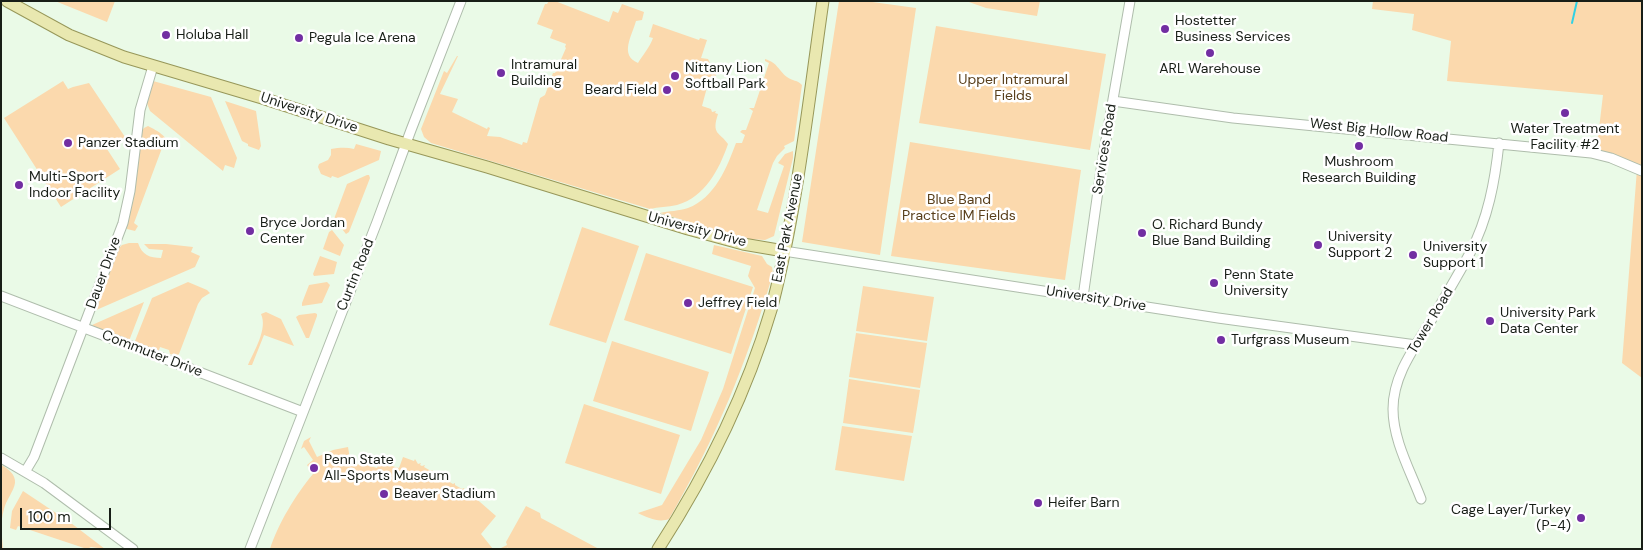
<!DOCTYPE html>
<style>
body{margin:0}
#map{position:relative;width:1643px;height:550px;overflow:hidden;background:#eafae7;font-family:"DM Sans",sans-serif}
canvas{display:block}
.frame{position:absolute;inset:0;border:2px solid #181e17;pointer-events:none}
.scale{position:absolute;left:20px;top:508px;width:91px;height:22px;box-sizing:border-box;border:2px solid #181e17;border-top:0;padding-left:6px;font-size:15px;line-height:18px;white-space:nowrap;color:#181e17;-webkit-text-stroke:4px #fff;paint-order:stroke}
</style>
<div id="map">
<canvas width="1643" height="550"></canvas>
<div class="frame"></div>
<div class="scale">100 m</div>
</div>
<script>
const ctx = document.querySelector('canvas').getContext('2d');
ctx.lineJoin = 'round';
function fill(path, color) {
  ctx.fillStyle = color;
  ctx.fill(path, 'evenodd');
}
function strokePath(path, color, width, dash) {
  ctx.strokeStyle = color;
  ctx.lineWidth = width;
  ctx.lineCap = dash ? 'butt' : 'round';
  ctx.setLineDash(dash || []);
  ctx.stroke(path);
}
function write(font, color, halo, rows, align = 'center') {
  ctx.font = font + ' "DM Sans",sans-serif';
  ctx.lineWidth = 5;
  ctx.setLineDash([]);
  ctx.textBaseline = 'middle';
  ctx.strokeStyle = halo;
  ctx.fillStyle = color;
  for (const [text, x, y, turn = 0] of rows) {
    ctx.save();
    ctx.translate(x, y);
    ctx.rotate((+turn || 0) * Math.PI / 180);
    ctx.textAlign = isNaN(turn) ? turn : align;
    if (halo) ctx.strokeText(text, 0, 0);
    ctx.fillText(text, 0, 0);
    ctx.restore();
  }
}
fill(new Path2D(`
 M55,1H115L107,22Z
 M549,1H555L609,22L613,11L618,13L622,4L644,12L642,20L636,21C632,36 619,55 638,63C642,56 650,47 653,38L649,37L653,24L699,40L700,38L707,40L701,58L708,59L716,74L715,78L709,80L702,106L711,109L712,112L716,111L715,113L718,114C711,135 720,132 728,144C719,170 705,197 677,205C668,207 658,207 650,209L431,143L424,137L421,129L444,71L447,73L457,56H458L440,94L458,99L452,112L487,129L488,127L490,128L487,136L500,137L522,145L523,142L527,143L540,98L545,95L553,73H555L566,48L565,47L566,44L550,38L553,30L537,24L545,4H547Z
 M839,1H865L916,8L880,255L802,242Z
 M966,1H1040L1037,16L986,8Z
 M1373,1H1642V378L1622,363L1637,169L1596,154L1603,95L1447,81L1451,41L1412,30L1414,14L1372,9Z
 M936,26L1106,54L1090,150L919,123Z
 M765,59C778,63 778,70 787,77C792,81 798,80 802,85L794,141L784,146L785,148L777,156L773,163L757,210L768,213L784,166L778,163L785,154L793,151V158L774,236L765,240L750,239L728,234L660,213C669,211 679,211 688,208C715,198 727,167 736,143H742L745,135L740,132L742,130H746L753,111L749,108H754L769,63L765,61Z
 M63,81L68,89L73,87L89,83L125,137L107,149L120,169L61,207L4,118Z
 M153,81L211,97L237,158L234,168L225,165L223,171L150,111L146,101Z
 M225,101L256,111L261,146L259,150L248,146V144L242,141Z
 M148,126C158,131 171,138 168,149L162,148L134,223L138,226L135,231L127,229L126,225L141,132L144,128Z
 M910,142L1081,170L1065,280L891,256Z
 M356,144L381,151L379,160L338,178L332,176L331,178L321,174L318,167L319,164L328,160L331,155V149C338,148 346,147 354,149Z
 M367,175H369L370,178L349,232L346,234L334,219L347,184Z
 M582,227L639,246L606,343L549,325Z
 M332,230L344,245L340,256L323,249L329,232Z
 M129,243H138C142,255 150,258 161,258L163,250L149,249L144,244H166L193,247L191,252L200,256L195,267L94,311L117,250L122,245Z
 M714,245L762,256L767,264L772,267L773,273C747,363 716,438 669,519C659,523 648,518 638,513L662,505L701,440L723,389L755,288L748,276L751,266L712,254Z
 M646,253L753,287L731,354L624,320Z
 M320,256L337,262L334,274L314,276L313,274Z
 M188,282L207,290L210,293L202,298L198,304L179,354L176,356L170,354L169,350L160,347L158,353L139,345L135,341L152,298Z
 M327,282L330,285L322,303L302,306V303L309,285Z
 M863,286L934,297L927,341L856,331Z
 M144,302L129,341L95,327L92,325Z
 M266,312L281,319L294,346L264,335L252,365H248C254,351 268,329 261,314Z
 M315,313L317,314V316L309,338H306L296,317L299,315Z
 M856,333L927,343L920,388L849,377Z
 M612,341L709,372L691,431L593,401Z
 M849,379L920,390L913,433L843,423Z
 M584,404L680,435L661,494L565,463Z
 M842,426L912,436L904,481L835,470Z
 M311,437L309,441L317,457L333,450L348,447L351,465L363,464L377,468L379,463H381L399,468L403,457L414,461L415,459L418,464L421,463L420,465L422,466L425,465L424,467L431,471L432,470L433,472L440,476L441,475L442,477L444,479L445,477L446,480L453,484L455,483V485L462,489L464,488L465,491L467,490L468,492L473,493L472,495L496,516L481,534L493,549H270C278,524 296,494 313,474L307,465L313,460L304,447L301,449L304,441Z
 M1,465C8,468 16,475 15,483C14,491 6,500 4,509C0,522 2,535 3,549H1Z
 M23,491L71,523L105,549L91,547L87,549L18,526L16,530L10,528L12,511Z
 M526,506L540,513L541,518L599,549H508L507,547V549H499L507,545L506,542Z`), '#fbd9ad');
strokePath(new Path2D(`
 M1572,23L1577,1`), '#31d1e4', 2);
const minor = new Path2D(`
 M1113,101L1233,118L1591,153L1611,158L1642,171
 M784,251L1218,318L1416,345
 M1,296L303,412
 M1083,297L1102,163L1130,1
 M1,458L44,483L133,549
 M25,472L34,457L123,223L130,191L140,110L153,66
 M1421,499C1410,470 1393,440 1393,409C1393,375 1415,347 1432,319C1445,297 1458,275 1470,253C1488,219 1495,181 1499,143
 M250,549L377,222L411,130L461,1`);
const major = new Path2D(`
 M7,1L69,35L124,57L262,98L389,139L487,167L688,229L743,244L784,251
 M658,549C706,475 746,395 771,310C780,276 787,241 793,207C805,139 813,70 823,1`);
strokePath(minor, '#afbdac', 11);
strokePath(major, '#979759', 13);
strokePath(minor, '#fff', 9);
strokePath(major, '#e9e8b0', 11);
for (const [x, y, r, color] of [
 [1165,29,5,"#722ea2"],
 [166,35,5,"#722ea2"],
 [299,38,5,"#722ea2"],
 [1210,53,5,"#722ea2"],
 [501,73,5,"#722ea2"],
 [675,76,5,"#722ea2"],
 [667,90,5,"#722ea2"],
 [1565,113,5,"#722ea2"],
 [68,143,5,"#722ea2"],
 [1359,146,5,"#722ea2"],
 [19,185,5,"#722ea2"],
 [250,231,5,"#722ea2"],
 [1142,233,5,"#722ea2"],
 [1318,245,5,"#722ea2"],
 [1413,255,5,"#722ea2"],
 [1214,283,5,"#722ea2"],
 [688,303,5,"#722ea2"],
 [1490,321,5,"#722ea2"],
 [1221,340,5,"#722ea2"],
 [314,468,5,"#722ea2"],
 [384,494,5,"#722ea2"],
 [1038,503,5,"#722ea2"],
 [1581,518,5,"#722ea2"]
]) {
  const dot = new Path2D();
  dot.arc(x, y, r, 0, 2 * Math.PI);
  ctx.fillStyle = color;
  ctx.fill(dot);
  strokePath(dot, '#fff', 2);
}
write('14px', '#181e17', '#fff', [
 ["Hostetter",1175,21],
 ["Business Services",1175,37],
 ["Holuba Hall",176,35],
 ["Pegula Ice Arena",309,38],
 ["Intramural",511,65],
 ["Building",511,81],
 ["Nittany Lion",685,68],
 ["Softball Park",685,84],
 ["ARL Warehouse",1210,69,"center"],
 ["Beard Field",657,90,"right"],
 ["Water Treatment",1565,129,"center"],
 ["Facility #2",1565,145,"center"],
 ["Panzer Stadium",78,143],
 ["Mushroom",1359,162,"center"],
 ["Research Building",1359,178,"center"],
 ["Multi-Sport",29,177],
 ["Indoor Facility",29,193],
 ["Bryce Jordan",260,223],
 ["Center",260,239],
 ["O. Richard Bundy",1152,225],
 ["Blue Band Building",1152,241],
 ["University",1328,237],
 ["Support 2",1328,253],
 ["University",1423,247],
 ["Support 1",1423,263],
 ["Penn State",1224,275],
 ["University",1224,291],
 ["Jeffrey Field",698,303],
 ["University Park",1500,313],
 ["Data Center",1500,329],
 ["Turfgrass Museum",1231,340],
 ["Penn State",324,460],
 ["All-Sports Museum",324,476],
 ["Beaver Stadium",394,494],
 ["Heifer Barn",1048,503],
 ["Cage Layer/Turkey",1571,510,"right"],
 ["(P-4)",1571,526,"right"]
], 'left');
write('14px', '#583e1a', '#fff', [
 ["Upper Intramural",1013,80],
 ["Fields",1013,96],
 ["Blue Band",959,200],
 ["Practice IM Fields",959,216]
]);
write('14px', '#181e17', '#fff', [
 ["University Drive",309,113,18],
 ["West Big Hollow Road",1379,131,6],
 ["Services Road",1105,149,-81],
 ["East Park Avenue",788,228,-79],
 ["University Drive",697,230,15],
 ["Dauer Drive",104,273,-70],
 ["Curtin Road",356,275,-68],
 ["University Drive",1096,299,9],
 ["Tower Road",1431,321,-59],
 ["Commuter Drive",152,354,21]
]);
</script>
